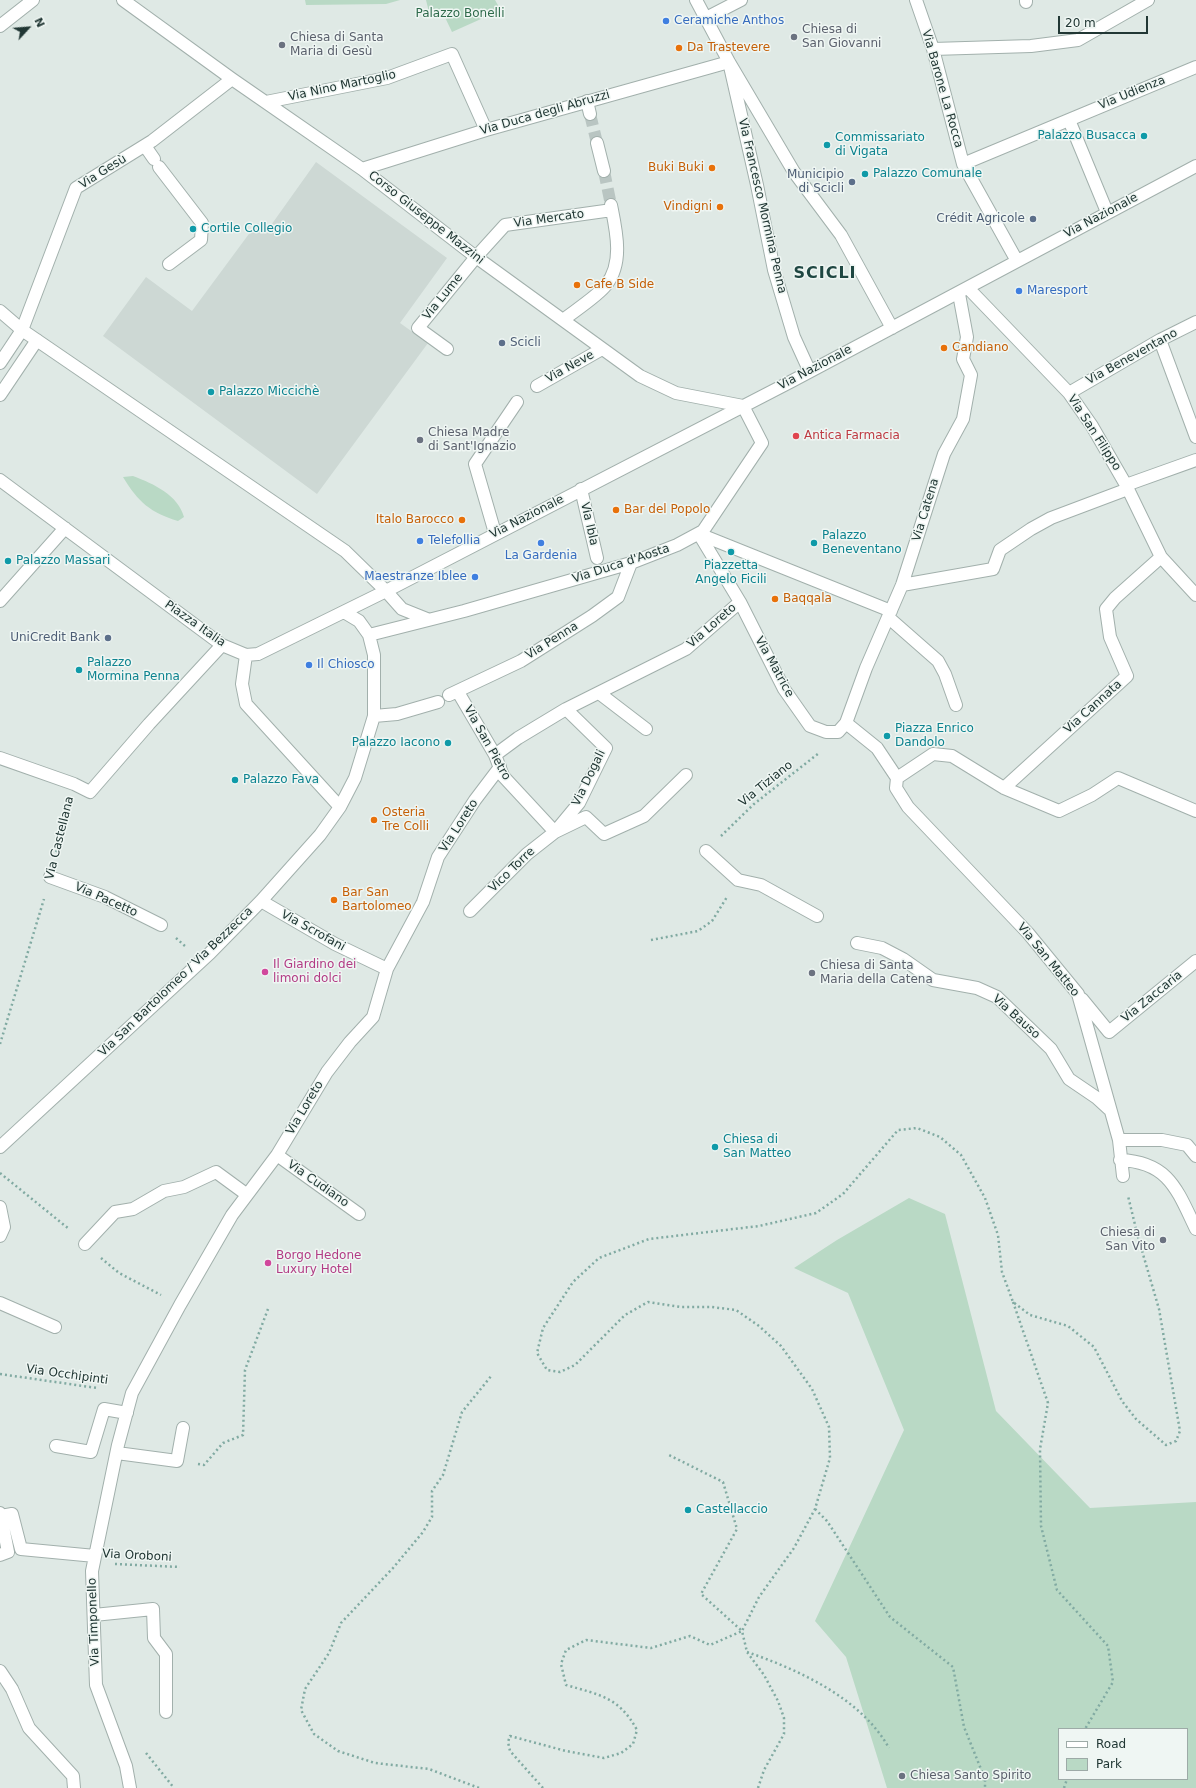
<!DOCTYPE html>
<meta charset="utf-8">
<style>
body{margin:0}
#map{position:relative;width:1196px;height:1788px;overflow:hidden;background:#dfe9e5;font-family:"DejaVu Sans",sans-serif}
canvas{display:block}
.legend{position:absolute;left:1058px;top:1728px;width:130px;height:52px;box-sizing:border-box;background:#eff6f3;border:1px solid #9daaa7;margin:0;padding:5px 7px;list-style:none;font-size:12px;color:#213734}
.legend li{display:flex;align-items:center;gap:8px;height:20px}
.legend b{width:20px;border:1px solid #9daaa7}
.north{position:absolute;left:8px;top:8px;width:40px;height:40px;-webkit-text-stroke:3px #eff6f3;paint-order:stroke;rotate:64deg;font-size:11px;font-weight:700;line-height:16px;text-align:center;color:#213734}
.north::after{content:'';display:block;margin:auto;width:14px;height:18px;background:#213734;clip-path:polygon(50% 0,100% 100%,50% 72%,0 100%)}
.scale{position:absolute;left:1058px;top:16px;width:90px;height:18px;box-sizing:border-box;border:2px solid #213734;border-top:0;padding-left:5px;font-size:12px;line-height:14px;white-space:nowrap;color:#213734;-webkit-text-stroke:3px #eff6f3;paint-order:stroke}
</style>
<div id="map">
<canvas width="1196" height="1788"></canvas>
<ul class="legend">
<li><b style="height:5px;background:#fff"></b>Road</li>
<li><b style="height:11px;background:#b9d9c5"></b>Park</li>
</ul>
<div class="north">N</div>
<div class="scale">20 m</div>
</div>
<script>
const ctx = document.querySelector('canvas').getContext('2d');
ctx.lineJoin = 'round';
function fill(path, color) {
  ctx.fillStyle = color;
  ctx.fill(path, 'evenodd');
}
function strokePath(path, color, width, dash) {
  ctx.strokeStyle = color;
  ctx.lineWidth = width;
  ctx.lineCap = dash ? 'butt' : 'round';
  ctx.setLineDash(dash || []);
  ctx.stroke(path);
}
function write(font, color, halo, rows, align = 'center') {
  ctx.font = font + ' "DejaVu Sans",sans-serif';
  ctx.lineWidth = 3;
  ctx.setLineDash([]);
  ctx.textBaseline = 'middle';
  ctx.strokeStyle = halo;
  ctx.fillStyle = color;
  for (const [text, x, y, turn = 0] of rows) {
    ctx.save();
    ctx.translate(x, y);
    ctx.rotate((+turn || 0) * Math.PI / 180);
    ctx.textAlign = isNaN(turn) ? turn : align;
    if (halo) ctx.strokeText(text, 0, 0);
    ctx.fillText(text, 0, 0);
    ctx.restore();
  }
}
fill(new Path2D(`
 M316,162L447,258L400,323L428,343L317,494L103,336L146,277L192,311L257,223L269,228Z`), '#cdd8d4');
fill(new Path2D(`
 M305,0H400L386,4L306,5Z
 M426,0H495L499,7L481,19L452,32L441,9L429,12Z
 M133,476C154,484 178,495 184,517L178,521C151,513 138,502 123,477Z
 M909,1198L945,1214L996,1411L1090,1508L1196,1502V1788H887L846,1657L815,1621L904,1430L848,1293L794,1268L837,1240ZM1059,1729H1187V1779H1059Z`), '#b9d9c5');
strokePath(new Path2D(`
 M590,114L597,143
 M604,171L611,205`), '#b9c5c2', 12, [12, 6]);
const minor = new Path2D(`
 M123,0L232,79L362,169L476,257L640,376L676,393L743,406L762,443L703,531L677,545L631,563L464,611L369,635
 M696,0L729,62L794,172L841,235L892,328
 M916,0L933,49L963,164L1017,261
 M1026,0V2
 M706,18L741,0
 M0,26L33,0
 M933,49L1031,46L1078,40L1148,0
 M587,101L590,114
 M266,102L387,78L452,54L486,130
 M1069,120L1107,212
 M597,143L604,171
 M145,146L154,159
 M963,164L1196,67
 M159,167L202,223L201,240L169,264
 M362,169L486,130L729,62L757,185L774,270L794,337L809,370
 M968,288L1069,393L1092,426L1126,485L1161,557L1196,595
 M0,311L22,330L345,551L386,591L402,609L427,619
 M563,320C573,312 599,295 606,285C624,263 616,230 611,205
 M1160,340L1196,437
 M447,349L418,328L476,257L505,225L612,210
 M0,363L22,330L76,188L152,141L232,79
 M537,386L602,349
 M1069,393L1160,340L1196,322
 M0,395L37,340
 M0,480L222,645L246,655L258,654L386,591L792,381L1196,166
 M1126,485L1196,460
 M581,489L597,558
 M495,533L475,464L517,402
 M699,534L740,602L784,689L810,726L826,732H838L846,723L866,668L902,585L944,454L963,419L971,375L963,359L967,337L959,294
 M699,534L891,611
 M902,585L993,569L1000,550L1031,529L1051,518L1128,489
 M0,601L65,528
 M889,618L938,661L945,674L956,705
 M246,655L242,684L246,704L340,807
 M458,692L495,755L503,776L555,832L586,817L604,834L644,816L686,775
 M599,693L646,729
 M449,695L521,661L592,616L618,597L631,563
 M374,716L397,714L438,702
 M846,723L877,748L897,778L896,788L908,807L1028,933L1078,994L1119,1140L1123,1176
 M495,755L518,738L566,709L686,649L740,602
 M0,758L74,784L90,792L149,724L222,645
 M897,778L933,754L952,756L1004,788L1059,811L1092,795L1118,778L1196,811
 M1004,788L1127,676L1110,637L1106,609L1115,598L1161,557
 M706,851L738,880L761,885L817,916
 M50,877L105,897L161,925
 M261,901L335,944L387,969
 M470,911L527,854L555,832L579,803L606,748L566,709
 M857,943L882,948L903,959L933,980L977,988L997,997L1051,1049L1069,1079L1097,1098L1109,1109
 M1082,999L1109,1032L1196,961
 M1119,1140H1162L1187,1145L1196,1156
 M0,1147L210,953L261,901L320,835L340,807L355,778L374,716V655L369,635L359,621L344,612
 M277,1155L359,1214
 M1120,1160C1169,1162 1177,1190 1196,1229
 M0,1207L4,1227L0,1236
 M85,1244L115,1212L133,1209L164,1191L184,1187L216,1172L246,1194
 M0,1303L55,1327
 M56,1446L91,1452L104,1409L127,1413
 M117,1453L177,1461L183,1428
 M0,1513L1,1516L12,1514L21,1549L95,1556
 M0,1555L8,1552L1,1516
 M94,1615L153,1609L154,1638L166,1654V1712
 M0,1671L12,1689L29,1728L73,1776L74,1788
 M130,1788L126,1766L96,1685L92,1571L118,1445L132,1393L180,1305L232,1215L277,1155L327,1072L350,1042L373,1017L387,969L423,902L438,857L475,800L500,767`);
strokePath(minor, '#a2b0ac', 14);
strokePath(new Path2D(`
 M721,836L754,804L819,753
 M55,857L68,806
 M176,938L186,947
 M651,940L698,931L712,921L727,897
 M0,1044L44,899
 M0,1173L69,1229
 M101,1258L119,1273L161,1295
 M1013,1302L1048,1403L1040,1449L1041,1526L1057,1590L1108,1646L1113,1682L1085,1729
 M0,1374L97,1388
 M198,1464L204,1465L223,1443L243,1435L245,1370L268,1309
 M815,1509L827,1521L890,1617L953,1667L964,1727L985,1779V1788
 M115,1564L180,1567
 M747,1652C799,1670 861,1698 889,1748
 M146,1753L174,1788
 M479,1788L429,1769L375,1763L338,1751L314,1734L301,1710L305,1689L329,1653L341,1623L393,1568L423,1532L432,1517V1491L443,1475L462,1412L492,1375
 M543,1788L510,1751L508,1742L510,1736L566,1751L604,1758L621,1753L633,1744L637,1730C619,1697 600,1695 566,1685L561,1664L566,1650L586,1640L651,1648L690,1636L710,1645L742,1631L701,1594L737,1529L723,1482L667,1454
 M758,1788L764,1770L784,1734V1718L778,1701L764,1675L747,1652L742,1631L759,1597L794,1548L815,1509L830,1458L829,1427L812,1389L781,1346L759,1326L736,1310L712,1307H681L648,1302L625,1315L575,1365L560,1372L547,1370L537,1353L543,1328L573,1282L599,1258L649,1239L759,1226L816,1213L843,1194L898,1130L917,1128L940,1137L961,1155L985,1198L998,1235L1002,1272L1013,1302L1030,1315L1068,1326L1094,1347L1122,1401L1136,1419L1166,1445L1176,1441L1180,1431L1159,1309L1138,1237L1128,1196
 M1064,1788L1067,1779`), '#81aaa2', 2.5, [2, 3]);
strokePath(minor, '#fff', 12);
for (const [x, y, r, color] of [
 [666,21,4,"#3f7fe0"],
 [794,37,4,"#6b7280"],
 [282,45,4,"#6b7280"],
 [679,48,4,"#e8710a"],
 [1144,136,4,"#0f9aa8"],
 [827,145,4,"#0f9aa8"],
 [712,168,4,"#e8710a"],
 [865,174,4,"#0f9aa8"],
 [852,182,4,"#5c6f8a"],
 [720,207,4,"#e8710a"],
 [1033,219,4,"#5c6f8a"],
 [193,229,4,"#0f9aa8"],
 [577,285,4,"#e8710a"],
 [1019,291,4,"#3f7fe0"],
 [502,343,4,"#5c6f8a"],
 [944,348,4,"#e8710a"],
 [211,392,4,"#0f9aa8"],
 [796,436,4,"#e0444e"],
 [420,440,4,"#6b7280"],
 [616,510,4,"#e8710a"],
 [462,520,4,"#e8710a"],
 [420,541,4,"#3f7fe0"],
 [541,543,4,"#3f7fe0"],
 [814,543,4,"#0f9aa8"],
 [731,552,4,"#0f9aa8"],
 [8,561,4,"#0f9aa8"],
 [475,577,4,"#3f7fe0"],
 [775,599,4,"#e8710a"],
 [108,638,4,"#5c6f8a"],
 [309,665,4,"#3f7fe0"],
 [79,670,4,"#0f9aa8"],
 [887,736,4,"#0f9aa8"],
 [448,743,4,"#0f9aa8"],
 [235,780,4,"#0f9aa8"],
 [374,820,4,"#e8710a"],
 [334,900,4,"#e8710a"],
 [265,972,4,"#d1479c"],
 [812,973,4,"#6b7280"],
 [715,1147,4,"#0f9aa8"],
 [1163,1240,4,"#6b7280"],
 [268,1263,4,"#d1479c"],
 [688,1510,4,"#0f9aa8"],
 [902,1776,4,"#6b7280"]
]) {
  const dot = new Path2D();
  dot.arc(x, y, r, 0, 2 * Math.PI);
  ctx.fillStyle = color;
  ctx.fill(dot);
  strokePath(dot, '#eff6f3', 1.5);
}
write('12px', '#2f6b4c', '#eff6f3', [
 ["Palazzo Bonelli",460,14]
]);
write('12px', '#366cbe', '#eff6f3', [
 ["Ceramiche Anthos",674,21],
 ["Maresport",1027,291],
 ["Telefollia",428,541],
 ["La Gardenia",541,556,"center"],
 ["Maestranze Iblee",467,577,"right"],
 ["Il Chiosco",317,665]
], 'left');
write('12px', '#5b616d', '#eff6f3', [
 ["Chiesa di",802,30],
 ["San Giovanni",802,44],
 ["Chiesa di Santa",290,38],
 ["Maria di Gesù",290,52],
 ["Chiesa Madre",428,433],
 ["di Sant'Ignazio",428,447],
 ["Chiesa di Santa",820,966],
 ["Maria della Catena",820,980],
 ["Chiesa di",1155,1233,"right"],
 ["San Vito",1155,1247,"right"],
 ["Chiesa Santo Spirito",910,1776]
], 'left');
write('12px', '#c56008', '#eff6f3', [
 ["Da Trastevere",687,48],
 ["Buki Buki",704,168,"right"],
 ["Vindigni",712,207,"right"],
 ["Cafe B Side",585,285],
 ["Candiano",952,348],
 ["Bar del Popolo",624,510],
 ["Italo Barocco",454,520,"right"],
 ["Baqqala",783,599],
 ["Osteria",382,813],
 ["Tre Colli",382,827],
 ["Bar San",342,893],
 ["Bartolomeo",342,907]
], 'left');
write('12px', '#213734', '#eff6f3', [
 ["Via Nino Martoglio",342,86,-12],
 ["Via Barone La Rocca",942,89,74],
 ["Via Udienza",1132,93,-22],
 ["Via Duca degli Abruzzi",545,113,-16],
 ["Via Gesù",103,172,-32],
 ["Via Francesco Mormina Penna",762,206,77],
 ["Via Nazionale",1101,216,-28],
 ["Corso Giuseppe Mazzini",426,218,38],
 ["Via Mercato",549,219,-8],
 ["Via Lume",443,297,-51],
 ["Via Beneventano",1132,357,-29],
 ["Via Neve",570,367,-29],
 ["Via Nazionale",815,368,-28],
 ["Via San Filippo",1094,433,57],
 ["Via Catena",926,510,-73],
 ["Via Nazionale",527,517,-27],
 ["Via Ibla",589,524,77],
 ["Via Duca d'Aosta",621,564,-18],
 ["Piazza Italia",195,624,35],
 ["Via Loreto",712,626,-41],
 ["Via Penna",552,641,-32],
 ["Via Matrice",774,667,61],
 ["Via Cannata",1093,707,-42],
 ["Via San Pietro",487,743,61],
 ["Via Dogali",589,778,-64],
 ["Via Tiziano",766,784,-39],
 ["Via Loreto",459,826,-57],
 ["Via Castellana",60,838,-76],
 ["Vico Torre",512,870,-44],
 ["Via Pacetto",106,900,24],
 ["Via Scrofani",313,931,29],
 ["Via San Matteo",1048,960,51],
 ["Via San Bartolomeo / Via Bezzecca",176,982,-44],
 ["Via Zaccaria",1152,997,-39],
 ["Via Bauso",1016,1017,42],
 ["Via Loreto",305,1108,-59],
 ["Via Cudiano",318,1184,35],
 ["Via Occhipinti",67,1375,8],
 ["Via Oroboni",137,1556,3],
 ["Via Timponello",94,1622,-92]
]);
write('12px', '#0d838f', '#eff6f3', [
 ["Palazzo Busacca",1136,136,"right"],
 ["Commissariato",835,138],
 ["di Vigata",835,152],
 ["Palazzo Comunale",873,174],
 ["Cortile Collegio",201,229],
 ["Palazzo Miccichè",219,392],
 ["Palazzo",822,536],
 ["Beneventano",822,550],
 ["Palazzo Massari",16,561],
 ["Piazzetta",731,566,"center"],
 ["Angelo Ficili",731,580,"center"],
 ["Palazzo",87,663],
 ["Mormina Penna",87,677],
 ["Piazza Enrico",895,729],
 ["Dandolo",895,743],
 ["Palazzo Iacono",440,743,"right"],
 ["Palazzo Fava",243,780],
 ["Chiesa di",723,1140],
 ["San Matteo",723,1154],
 ["Castellaccio",696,1510]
], 'left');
write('12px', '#4e5e75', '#eff6f3', [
 ["Municipio",844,175],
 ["di Scicli",844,189],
 ["Crédit Agricole",1025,219],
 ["Scicli",510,343,"left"],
 ["UniCredit Bank",100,638]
], 'right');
write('12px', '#be3a42', '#eff6f3', [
 ["Antica Farmacia",804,436]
], 'left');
write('12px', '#b23c85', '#eff6f3', [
 ["Il Giardino dei",273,965],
 ["limoni dolci",273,979],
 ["Borgo Hedone",276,1256],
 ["Luxury Hotel",276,1270]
], 'left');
ctx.letterSpacing = '1px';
write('bold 16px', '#1f4742', '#eff6f3', [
 ["SCICLI",825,274]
]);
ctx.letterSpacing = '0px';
</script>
